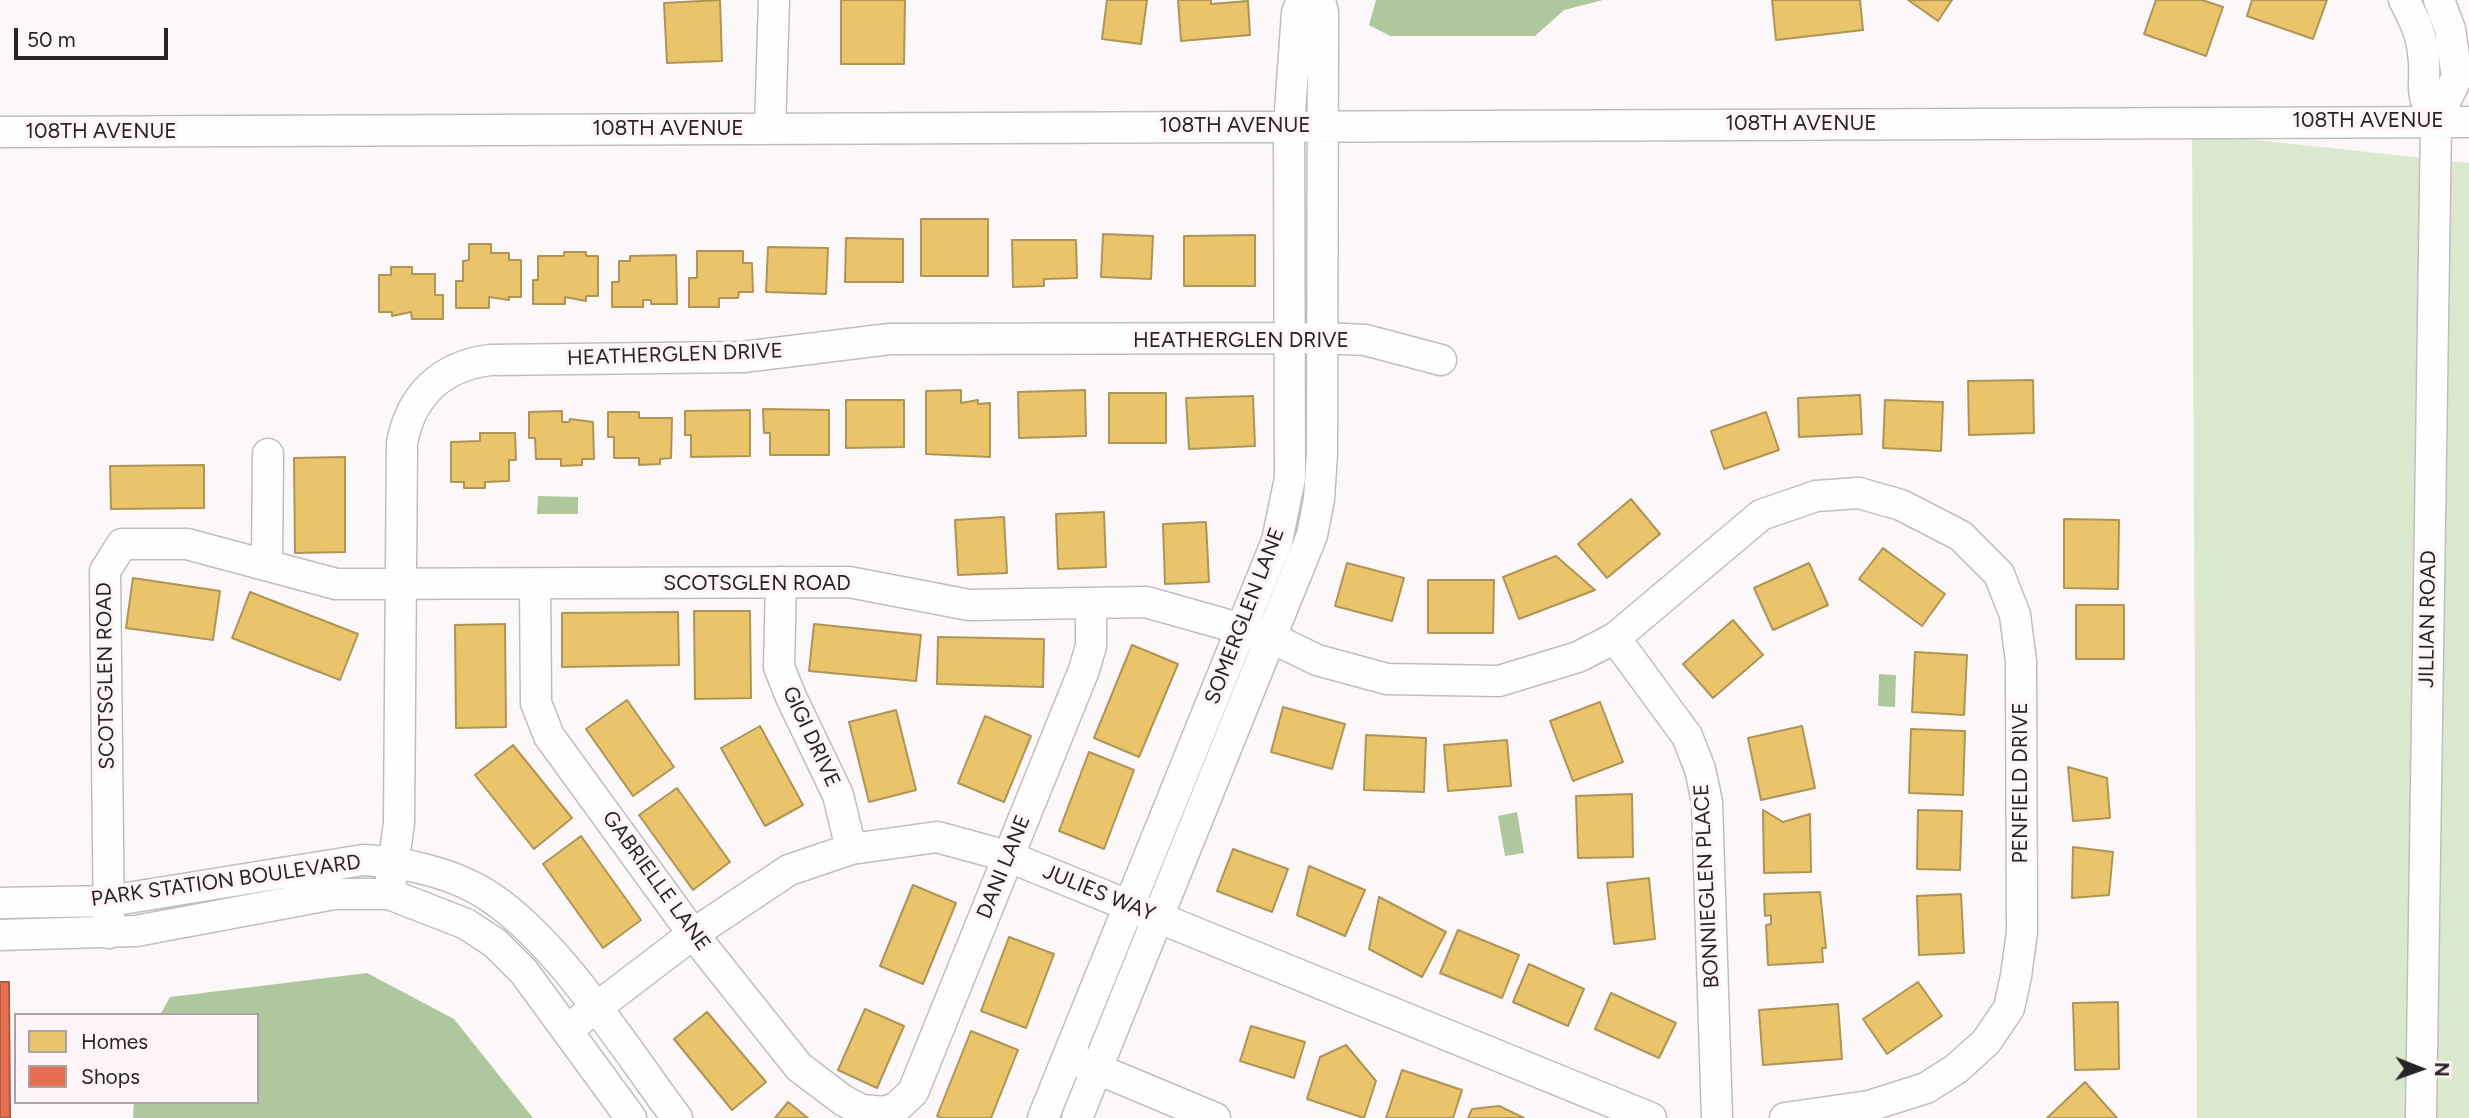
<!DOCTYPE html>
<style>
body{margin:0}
#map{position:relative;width:2469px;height:1118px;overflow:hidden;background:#fcf7f8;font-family:Figtree,sans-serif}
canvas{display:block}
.legend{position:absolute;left:14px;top:1013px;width:245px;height:91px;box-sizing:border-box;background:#fff4f7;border:2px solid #a9a1a3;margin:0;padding:9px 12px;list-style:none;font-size:21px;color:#272425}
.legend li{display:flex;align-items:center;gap:14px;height:35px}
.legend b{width:35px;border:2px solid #a9a1a3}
.north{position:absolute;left:2385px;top:1034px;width:70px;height:70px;-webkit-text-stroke:5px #fff4f7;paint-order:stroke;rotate:91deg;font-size:19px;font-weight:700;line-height:28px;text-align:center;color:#272425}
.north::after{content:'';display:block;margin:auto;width:24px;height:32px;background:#272425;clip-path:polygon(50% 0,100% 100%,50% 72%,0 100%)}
.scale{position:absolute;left:14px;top:28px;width:154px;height:32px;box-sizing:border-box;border:4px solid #272425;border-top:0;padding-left:9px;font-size:21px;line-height:24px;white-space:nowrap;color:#272425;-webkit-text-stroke:5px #fff4f7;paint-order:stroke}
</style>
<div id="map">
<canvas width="2469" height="1118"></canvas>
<ul class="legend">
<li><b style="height:19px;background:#e9c46a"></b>Homes</li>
<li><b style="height:19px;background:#e76f51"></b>Shops</li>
</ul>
<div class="north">N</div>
<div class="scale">50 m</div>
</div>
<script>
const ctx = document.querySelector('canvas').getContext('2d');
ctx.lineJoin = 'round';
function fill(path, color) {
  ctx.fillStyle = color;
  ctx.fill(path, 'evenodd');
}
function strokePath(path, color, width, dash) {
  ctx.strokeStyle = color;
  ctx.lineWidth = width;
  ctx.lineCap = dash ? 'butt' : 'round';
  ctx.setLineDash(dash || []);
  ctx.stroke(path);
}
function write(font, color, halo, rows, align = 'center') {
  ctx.font = font + ' Figtree,sans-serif';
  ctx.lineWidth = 7;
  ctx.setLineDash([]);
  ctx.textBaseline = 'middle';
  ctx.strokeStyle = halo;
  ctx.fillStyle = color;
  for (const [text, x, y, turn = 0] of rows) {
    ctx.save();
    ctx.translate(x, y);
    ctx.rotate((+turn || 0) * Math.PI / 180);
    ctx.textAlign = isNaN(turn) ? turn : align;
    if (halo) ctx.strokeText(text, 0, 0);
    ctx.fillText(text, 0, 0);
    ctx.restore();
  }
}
fill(new Path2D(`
 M2192,133L2469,163V1118H2197Z`), '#dae9ce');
fill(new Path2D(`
 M1376,0H1603L1564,10L1535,36H1390L1369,25Z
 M538,496L578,497V514H537Z
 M1879,674L1896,675L1895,707L1878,706Z
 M1517,812L1524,853L1505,856L1498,816Z
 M367,973L454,1019L533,1118H133L134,1102H257V1015H160L170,997Z`), '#aec79d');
const homes = new Path2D(`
 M720,0L722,61L667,63L664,3Z
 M841,0H905L904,64H841Z
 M1107,0H1147L1141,44L1102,39Z
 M1178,0H1211V4L1248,1L1250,35L1181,41Z
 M1772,0H1860L1863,30L1776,40Z
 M1908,0H1952L1938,21Z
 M2156,0H2202L2223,7L2206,56L2144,34Z
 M2252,0H2327L2313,39L2247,16Z
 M921,219H988V276H921Z
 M1103,234L1153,236L1151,279L1101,277Z
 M1255,235V286H1184V236Z
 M846,238L903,239V282H845Z
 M1012,240H1076L1077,278L1044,279V286L1013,287Z
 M469,244H491V253H509V260H521V297H509V300L489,297V308H456V281H463V261L469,260Z
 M768,247L828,248L826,294L766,292Z
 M697,251H743V263H752L753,292H739L738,298H719V307H689V278H697Z
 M564,252H586V256H598V296H586V301L565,297V304H533V280H538V256H564Z
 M676,255L677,304H651V300H643V307H612V282H619V261H630V256Z
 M391,267H412V274H435V295H443V319H412L411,312L392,316V312H379V275H391Z
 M2033,380L2034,433L1969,435L1968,381Z
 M961,390V403L978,400V404L990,403V457L926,454V391Z
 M1085,390L1086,436L1019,438L1018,392Z
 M1109,393H1166V443H1109Z
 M1860,395L1862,434L1799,437L1798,398Z
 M1253,396L1255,446L1189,449L1186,398Z
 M846,400H904V447L846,448Z
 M1885,400L1943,402L1941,451L1883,448Z
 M763,409L829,410V455H770V433H764Z
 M750,410V456L691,457V435H685V411Z
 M562,411V422H569L570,419L593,422L594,459H582V465L561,466V459H536L535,438H529V412Z
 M608,412H639V418H672L671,458L660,459V464L639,465V458H614V437H608Z
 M1766,412L1779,450L1724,469L1711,431Z
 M480,433H515L516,460H509V481L485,482V488H464V482H451V442L480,441Z
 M345,457V552L295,553L294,458Z
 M204,465V508L111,509L110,466Z
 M1631,499L1660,534L1607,578L1578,544Z
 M1104,512L1106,567L1058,569L1056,514Z
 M1004,517L1007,573L958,575L955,520Z
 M2064,519L2119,520L2118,589L2064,588Z
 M1206,522L1209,582L1165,584L1163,524Z
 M1883,548L1945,594L1922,626L1859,579Z
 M1556,556L1595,590L1519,619L1503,577Z
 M1347,563L1404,578L1392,621L1335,606Z
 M1809,563L1828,605L1773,630L1754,588Z
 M133,578L220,591L213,640L126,628Z
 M1428,580H1494L1493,633H1428Z
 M250,592L358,634L340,680L232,638Z
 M2076,605H2124V659H2076Z
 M694,611H750L751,698L695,699Z
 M678,612L679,665L562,667V613Z
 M1733,620L1763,655L1713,698L1683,664Z
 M505,624L506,727L456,728L455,625Z
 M814,624L921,635L916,681L809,671Z
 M938,637L1044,639L1043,687L937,684Z
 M1132,645L1178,664L1139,757L1094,738Z
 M1915,652L1967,655L1964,715L1912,712Z
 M627,700L674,767L633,796L586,729Z
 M1600,702L1623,762L1573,781L1550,721Z
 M1283,707L1345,724L1332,769L1271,752Z
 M896,710L916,790L869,802L849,722Z
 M985,716L1031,736L1004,802L958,783Z
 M760,726L803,805L765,826L721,748Z
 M1802,726L1815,788L1761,800L1748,738Z
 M1911,729L1965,731L1963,795L1909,793Z
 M1366,735L1426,738L1424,792L1364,790Z
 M1507,740L1511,786L1448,791L1444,745Z
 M513,745L572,818L534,849L475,775Z
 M1089,752L1134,770L1104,849L1059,831Z
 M2068,767L2107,778L2110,818L2073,821Z
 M677,788L730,862L693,890L639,815Z
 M1632,794L1633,857L1578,858L1576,796Z
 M1763,810L1783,822L1810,814L1811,872L1764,873Z
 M1918,810L1962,811L1960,870L1917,869Z
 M581,836L641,920L603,948L543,864Z
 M2073,847L2113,852L2109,895L2072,898Z
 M1233,849L1288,869L1272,912L1217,891Z
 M1309,866L1365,890L1345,936L1297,915Z
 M1649,878L1655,939L1614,944L1607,883Z
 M913,885L956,903L923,984L880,966Z
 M1820,892L1826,948H1822L1823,962L1768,965L1766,925L1771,924V915L1765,916L1764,894Z
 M1961,894L1964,953L1919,955L1917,896Z
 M1379,897L1446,932L1422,977L1369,949Z
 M1458,930L1519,955L1502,998L1440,973Z
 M1009,937L1054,954L1026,1028L981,1011Z
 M1529,964L1584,989L1568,1026L1513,1002Z
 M1918,982L1942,1016L1887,1054L1863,1019Z
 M1611,993L1676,1023L1659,1058L1595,1029Z
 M2118,1002L2119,1069L2075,1070L2073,1003Z
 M1838,1004L1842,1059L1763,1065L1759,1010Z
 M865,1009L904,1026L877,1088L838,1070Z
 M707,1012L766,1082L732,1110L674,1039Z
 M1251,1026L1305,1042L1294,1078L1240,1061Z
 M971,1031L1018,1050L991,1118H942L937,1116Z
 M1346,1045L1376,1081L1364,1118L1307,1099L1320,1057Z
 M1402,1070L1462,1090L1453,1118H1386Z
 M2085,1082L2117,1118H2047Z
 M788,1102L808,1118H775Z
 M1499,1106L1524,1118H1468L1472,1109Z`);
fill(homes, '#e9c46a');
strokePath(homes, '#af9455', 2);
const shops = new Path2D(`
 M0,982H9L10,1118H0Z`);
fill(shops, '#e76f51');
strokePath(shops, '#ad5844', 2);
const minor = new Path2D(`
 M2404,0C2413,17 2421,33 2423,52C2428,86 2416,87 2436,121
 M770,129L774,0
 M0,132L2469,122
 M267,565L268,454
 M781,582L779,667L791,697L838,795L851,849
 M535,584L536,703L549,736L693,934L799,1067L844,1101L862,1110L885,1112L897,1107L913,1092L1084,670L1091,646V605
 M1615,638L1687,736L1700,769L1707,802L1717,1118
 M389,894L399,823L402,443C411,395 442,366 490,360L743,357L890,339L1323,338L1365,340L1441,360
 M0,903L109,901L363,860C401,862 444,871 477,889C552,930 625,1049 677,1118
 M109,933L105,571L122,544H187L336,584L849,582L969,605L1146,602L1270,637L1317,660L1387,679L1499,681L1578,657L1615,638L1761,515L1816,496L1859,493L1901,505L1961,536L1999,574L2015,615L2021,661L2022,932L2016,976L2009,1008L1986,1042L1956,1069L1926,1088L1869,1106L1785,1118
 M0,935L136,931L334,894H389L466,924L495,943L524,972L631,1118
 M567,1030L693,934L789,870L851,849L937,837L1007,856L1651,1118
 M1078,1061L1215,1118
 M1043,1118L1277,541L1290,478L1289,126L1297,13L1302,0
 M1077,1118L1312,535L1319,499L1322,454L1323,13L1320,0
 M2421,1118L2436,121L2457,77L2450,29L2439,0`);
strokePath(minor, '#c1bdbe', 33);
strokePath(minor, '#fffefe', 30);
write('21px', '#272425', '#fff4f7', [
 ["108TH AVENUE",2368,121],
 ["108TH AVENUE",1801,124],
 ["108TH AVENUE",1235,126],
 ["108TH AVENUE",668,129],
 ["108TH AVENUE",101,132],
 ["HEATHERGLEN DRIVE",1241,341],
 ["HEATHERGLEN DRIVE",675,355,-2],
 ["SCOTSGLEN ROAD",757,584],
 ["SOMERGLEN LANE",1245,616,-69],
 ["JILLIAN ROAD",2428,619,-89],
 ["SCOTSGLEN ROAD",106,676,-91],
 ["GIGI DRIVE",811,737,65],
 ["PENFIELD DRIVE",2021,783,-90],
 ["DANI LANE",1004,867,-68],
 ["PARK STATION BOULEVARD",226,881,-8],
 ["GABRIELLE LANE",656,881,54],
 ["BONNIEGLEN PLACE",1707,886,-93],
 ["JULIES WAY",1099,893,22]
]);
</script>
